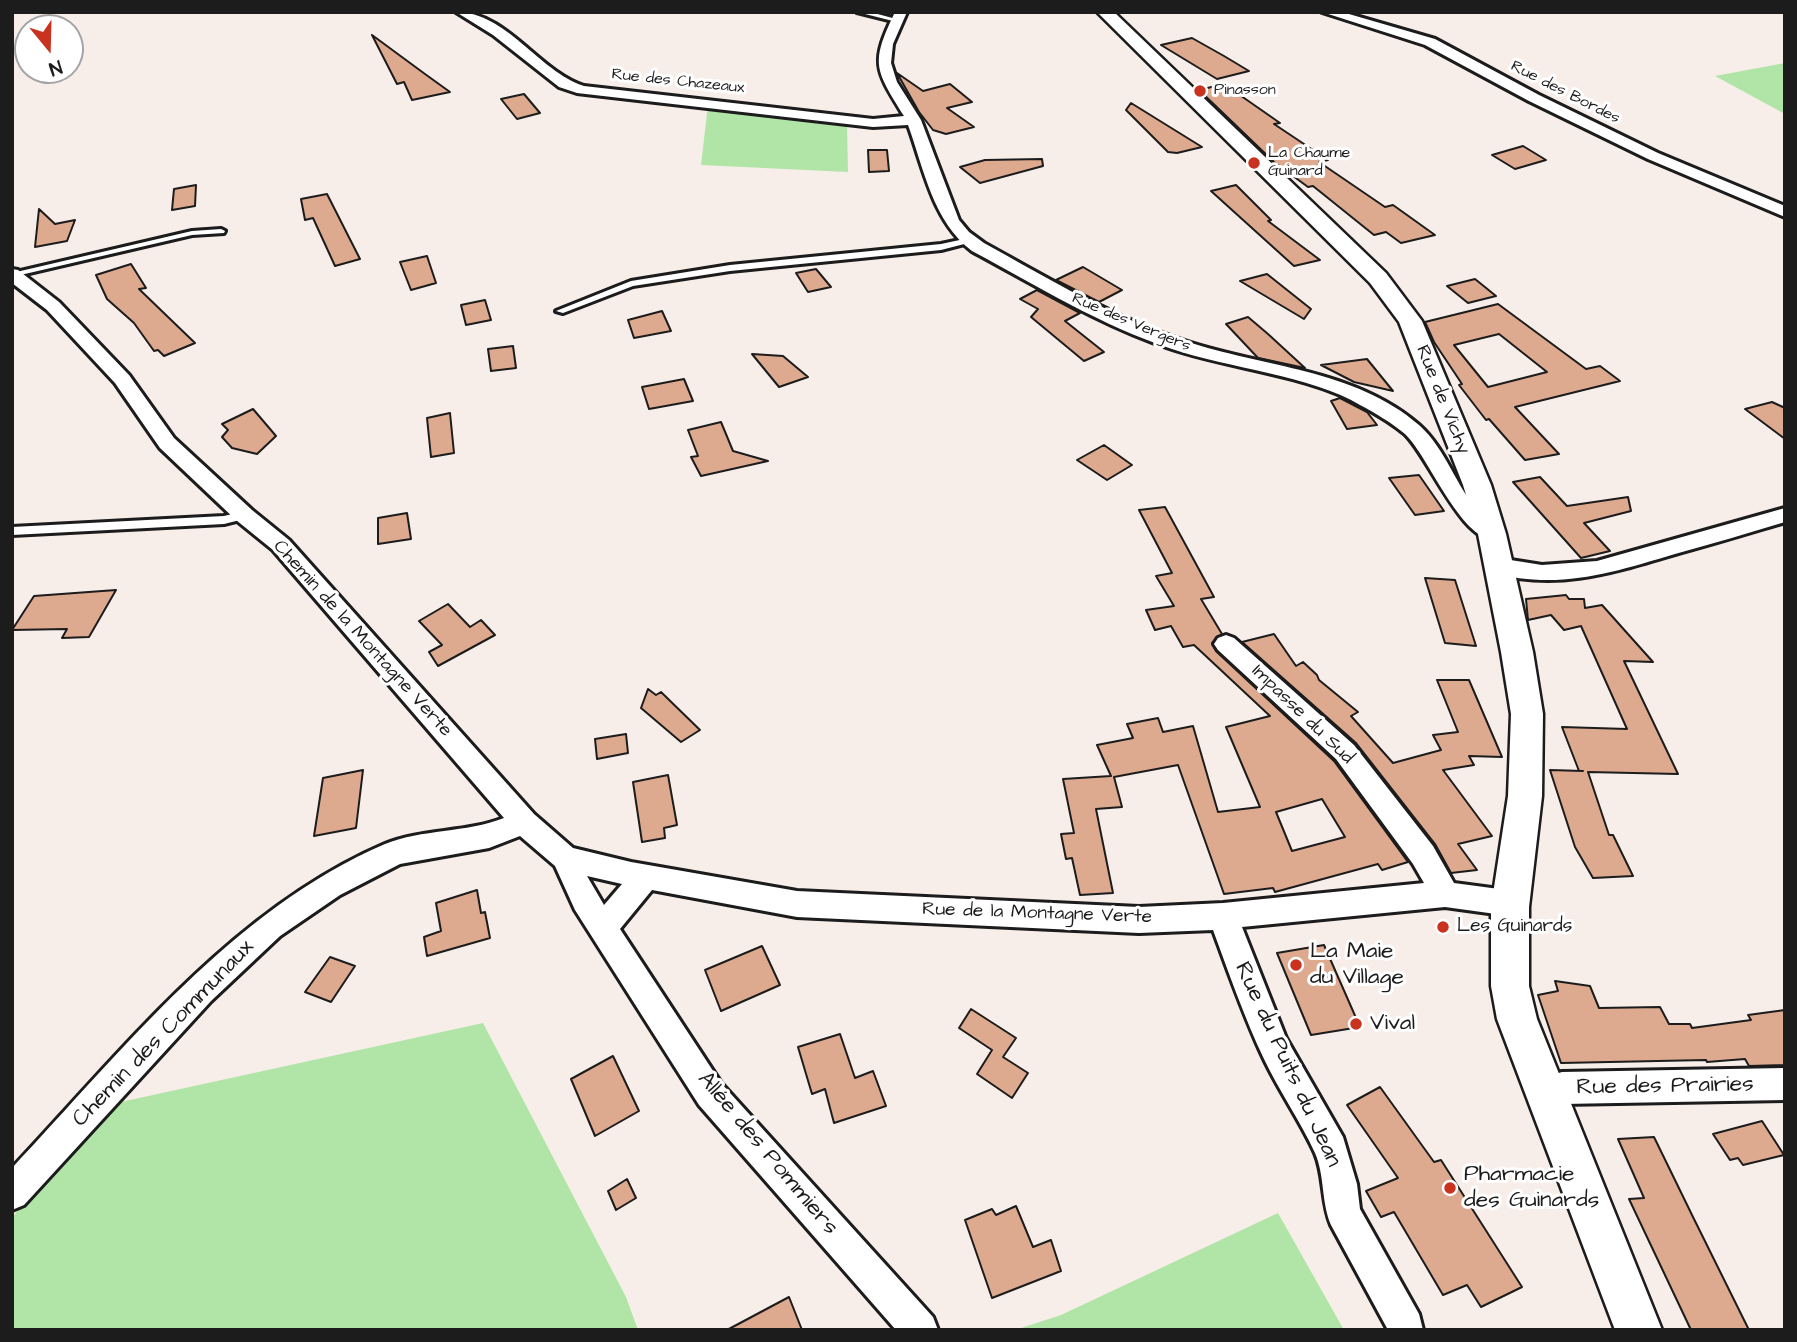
<!DOCTYPE html>
<meta charset="utf-8">
<style>
body{margin:0}
#map{position:relative;width:1797px;height:1342px;overflow:hidden;background:#f8eee9;font-family:"Architects Daughter",sans-serif}
canvas{display:block}
.frame{position:absolute;inset:0;border:14px solid #1c1c1c;pointer-events:none}
.north{position:absolute;left:14px;top:14px;width:70px;height:70px;box-sizing:border-box;background:#fff;border:2px solid #a4a4a4;border-radius:50%;rotate:161deg;font-size:19px;font-weight:700;line-height:28px;text-align:center;color:#1c1c1c}
.north::after{content:'';display:block;margin:auto;width:24px;height:32px;background:#c8321e;clip-path:polygon(50% 0,100% 100%,50% 72%,0 100%)}
</style>
<div id="map">
<canvas width="1797" height="1342"></canvas>
<div class="frame"></div>
<div class="north">N</div>
</div>
<script>
const ctx = document.querySelector('canvas').getContext('2d');
ctx.lineJoin = 'round';
function fill(path, color) {
  ctx.fillStyle = color;
  ctx.fill(path, 'evenodd');
}
function strokePath(path, color, width, dash) {
  ctx.strokeStyle = color;
  ctx.lineWidth = width;
  ctx.lineCap = dash ? 'butt' : 'round';
  ctx.setLineDash(dash || []);
  ctx.stroke(path);
}
function write(font, color, halo, rows, align = 'center') {
  ctx.font = font + ' "Architects Daughter",sans-serif';
  ctx.lineWidth = 6;
  ctx.setLineDash([]);
  ctx.textBaseline = 'middle';
  ctx.strokeStyle = halo;
  ctx.fillStyle = color;
  for (const [text, x, y, turn = 0] of rows) {
    ctx.save();
    ctx.translate(x, y);
    ctx.rotate((+turn || 0) * Math.PI / 180);
    ctx.textAlign = isNaN(turn) ? turn : align;
    if (halo) ctx.strokeText(text, 0, 0);
    ctx.fillText(text, 0, 0);
    ctx.restore();
  }
}
fill(new Path2D(`
 M1785,63V114L1715,76Z
 M708,105L847,123L848,172L701,165Z
 M483,1023L626,1297L638,1330H12V1218L62,1152L107,1105Z
 M1278,1213L1344,1330H1015L1061,1315Z`), '#b0e5a7');
const building = new Path2D(`
 M372,35L425,74L450,92L412,100L404,82L397,84Z
 M1192,38L1224,56L1249,71L1217,79L1161,45Z
 M897,73L923,91L950,84L972,102L947,108L974,127L946,134L933,130L919,112Z
 M1224,84L1280,123L1274,124L1328,160L1319,162L1385,207L1393,205L1435,235L1401,243L1386,232L1374,235L1313,186L1308,187L1274,162L1199,90Z
 M524,94L540,113L517,119L501,99Z
 M1131,103L1202,147L1177,153L1168,152L1126,110Z
 M1523,146L1546,160L1515,169L1492,155Z
 M868,150H887L889,171L869,172Z
 M1042,159L1043,166L980,183L960,167L985,160Z
 M196,185L195,206L172,210L174,189Z
 M1236,185L1271,220L1268,221L1320,260L1294,266L1211,191Z
 M327,194L360,259L335,266L313,218L305,220L301,199Z
 M39,209L55,224L75,220L67,241L35,247Z
 M427,256L436,283L411,290L400,262Z
 M131,264L146,288L139,289L195,343L164,356L158,350L154,351L134,323L107,299L96,275Z
 M1083,267L1122,290L1099,302L1056,280Z
 M816,269L831,287L808,292L796,273Z
 M1267,274L1311,309L1304,319L1240,281Z
 M1475,279L1496,296L1468,303L1447,286Z
 M1037,290L1080,313L1065,321L1104,352L1084,361L1031,317L1038,309L1020,299Z
 M485,300L491,320L466,325L461,305Z
 M1498,304L1586,369L1600,366L1620,381L1515,407L1559,454L1525,460L1489,419L1486,420L1459,385L1462,384L1434,342L1425,322ZM1499,334L1547,372L1488,387L1454,345Z
 M662,311L671,331L634,338L628,320Z
 M1248,317L1268,334L1305,368L1258,358L1226,324Z
 M513,346L516,368L491,371L488,349Z
 M752,354L783,356L808,377L779,387Z
 M1367,359L1393,391L1354,382L1321,365Z
 M684,379L693,401L649,409L642,387Z
 M1340,398L1367,412L1377,425L1347,429L1331,401Z
 M1772,402L1785,408V439L1745,409Z
 M253,409L276,436L257,454L232,448L222,437L228,430L222,424Z
 M450,413L454,453L431,457L427,418Z
 M721,422L733,451L768,461L701,476L691,457L698,456L688,430Z
 M1104,445L1132,465L1107,480L1077,460Z
 M1419,475L1444,511L1415,515L1389,478Z
 M1540,477L1567,506L1628,497L1631,511L1584,523L1610,551L1581,558L1513,482Z
 M1165,507L1214,597L1201,599L1222,634L1212,643L1216,651L1334,761L1408,862L1382,870L1378,864L1275,892L1273,888L1224,894L1178,765L1114,777L1122,807L1096,809L1113,893L1080,895L1072,858L1066,859L1061,834L1074,833L1063,779L1111,776L1097,745L1133,738L1127,724L1158,718L1163,732L1193,726L1218,812L1260,807L1226,727L1270,716L1194,645L1183,647L1171,626L1155,630L1146,610L1174,606L1156,576L1172,573L1139,510ZM1322,799L1345,837L1292,851L1276,812Z
 M407,513L411,539L378,544V518Z
 M1425,578L1455,580L1476,646L1445,643Z
 M116,590L89,637L62,638L67,629L12,630L34,596Z
 M1566,595L1569,599H1584L1585,608L1602,605L1653,662L1624,661L1678,774L1588,772L1609,835H1613L1633,876L1593,878L1575,847L1550,770L1583,771H1579L1562,727L1627,729L1581,626L1564,630L1551,615L1528,620L1526,599Z
 M448,604L470,627L481,620L495,635L438,666L429,652L442,645L419,621Z
 M1274,634L1296,666L1303,662L1317,675L1319,680L1358,712L1351,716L1393,763L1441,750L1433,735L1458,732L1437,680H1469L1502,757L1469,756L1474,765L1443,770L1492,836L1458,844L1477,870L1451,873L1435,844L1356,743L1242,642Z
 M648,689L656,695L661,692L700,730L681,742L641,708Z
 M626,734L628,753L597,759L595,739Z
 M363,770L356,828L314,836L323,778Z
 M668,775L677,825L664,828L665,838L642,842L633,782Z
 M477,890L481,913L485,912L490,938L427,956L424,937L441,931L436,903Z
 M1324,945L1360,1027L1311,1035L1277,953Z
 M762,946L780,985L721,1011L705,970Z
 M330,957L355,966L331,1002L305,992Z
 M1555,981L1590,986L1599,1008L1660,1007L1669,1024H1690L1692,1028L1751,1020L1748,1015L1785,1010V1065L1749,1066L1745,1059L1707,1062L1706,1060L1561,1063L1538,995L1558,991Z
 M971,1009L1016,1038L1003,1057L1028,1073L1012,1098L977,1074L992,1050L959,1028Z
 M840,1034L855,1078L873,1071L886,1106L834,1123L825,1089L812,1094L798,1047Z
 M613,1056L639,1111L595,1136L571,1079Z
 M1380,1087L1434,1162L1441,1160L1522,1287L1481,1307L1467,1285L1443,1295L1394,1212L1381,1217L1366,1191L1398,1178L1347,1105Z
 M1762,1121L1784,1155L1743,1165L1738,1158L1730,1160L1713,1134Z
 M1654,1137L1693,1217L1749,1330H1691L1629,1199L1644,1198L1618,1139Z
 M627,1179L636,1198L616,1210L608,1191Z
 M1016,1206L1033,1247L1051,1240L1061,1271L992,1298L965,1220L992,1209L996,1215Z
 M789,1297L802,1330H727Z`);
fill(building, '#ddaa90');
strokePath(building, '#1c1c1c', 2);
const service = new Path2D(`
 M857,12H870L900,20L897,22Z
 M221,229L225,231L224,233L192,235L12,277V273L192,231Z
 M969,238L973,240L972,242L941,250L730,271L633,286L563,313L556,311L631,281L730,265L941,244Z
 M244,511L248,512L249,515L248,518L224,524L12,535V527L224,516Z`);
const minor = new Path2D(`
 M456,12C507,12 538,71 584,86L873,119L904,116C875,69 870,64 895,12H907L893,44L891,63L897,82L921,120L959,220L969,232L984,243C1049,279 1114,318 1185,341C1262,367 1355,369 1419,425C1446,449 1456,487 1480,513C1487,521 1497,524 1503,534L1500,539C1464,549 1429,456 1405,434C1392,423 1375,413 1360,405C1312,376 1228,368 1172,349C1102,326 1037,286 972,251C933,222 924,169 908,125L873,127L577,93L559,87L493,35Z
 M1322,12H1342L1435,39L1539,95L1658,153L1785,206V217L1648,159L1529,101L1425,45Z
 M12,269L18,270L59,302L129,375L174,438L252,510L289,540L534,814L573,848L631,862L797,891L1139,907L1223,903L1424,883L1413,864L1336,759L1218,650L1214,644L1218,638L1226,635L1234,638L1354,745L1433,846L1454,883L1499,889L1520,898L1524,907L1520,916L1510,920L1496,914L1445,907L1242,927L1286,1038L1343,1137L1357,1184L1360,1209L1419,1314L1423,1330H1388L1331,1225C1321,1202 1325,1176 1315,1153C1300,1120 1279,1091 1264,1059C1244,1017 1229,973 1213,930L1139,933L797,917L652,890L620,929L721,1083L933,1317L938,1330H896L699,1105L575,910L555,866L520,836L489,848L400,864L340,895L280,936L211,1001L24,1205L12,1210V1168C123,1050 233,909 385,844C422,829 466,833 504,818L273,550L236,520L160,448L115,383L47,310L12,283ZM587,876L622,884L604,905Z
 M1785,508V522C1748,533 1712,544 1675,554C1611,573 1557,591 1490,572L1487,566L1490,560L1498,558L1542,565L1597,561Z
 M1785,1068V1100L1562,1104L1546,1107L1535,1102L1530,1091L1535,1080L1562,1072Z`);
const tertiary = new Path2D(`
 M1097,12H1114L1386,273L1422,321L1491,485L1506,534L1533,652L1543,714L1542,796L1529,907V986L1537,1019L1662,1330H1615L1497,1019L1491,986V907L1508,796L1511,714L1501,652L1478,534L1463,485L1399,322L1370,283Z`);
strokePath(service, '#1c1c1c', 6);
strokePath(minor, '#1c1c1c', 6);
strokePath(tertiary, '#1c1c1c', 5);
fill(service, '#fff');
fill(minor, '#fff');
fill(tertiary, '#fff');
for (const [x, y, r, color] of [
 [1200,91,7,"#c8321e"],
 [1254,163,7,"#c8321e"],
 [1443,927,7,"#c8321e"],
 [1296,965,7,"#c8321e"],
 [1356,1024,7,"#c8321e"],
 [1450,1188,7,"#c8321e"]
]) {
  const dot = new Path2D();
  dot.arc(x, y, r, 0, 2 * Math.PI);
  ctx.fillStyle = color;
  ctx.fill(dot);
  strokePath(dot, '#fff', 2.5);
}
write('16px', '#1c1c1c', '#fff', [
 ["Rue des Chazeaux",678,82,6],
 ["Rue des Bordes",1565,93,27],
 ["Rue des Vergers",1131,323,23]
]);
write('16px', '#1c1c1c', '#fff', [
 ["Pinasson",1214,91],
 ["La Chaume",1268,154],
 ["Guinard",1268,172]
], 'left');
write('19px', '#1c1c1c', '#fff', [
 ["Rue de Vichy",1442,400,68],
 ["Chemin de la Montagne Verte",362,639,48],
 ["Impasse du Sud",1302,715,44],
 ["Rue de la Montagne Verte",1037,914,2]
]);
write('19px', '#1c1c1c', '#fff', [
 ["Les Guinards",1457,927]
], 'left');
write('23px', '#1c1c1c', '#fff', [
 ["La Maie",1310,952],
 ["du Village",1310,978],
 ["Vival",1370,1024],
 ["Pharmacie",1464,1175],
 ["des Guinards",1464,1201]
], 'left');
write('23px', '#1c1c1c', '#fff', [
 ["Chemin des Communaux",164,1034,-46],
 ["Rue du Puits du Jean",1287,1065,65],
 ["Rue des Prairies",1665,1087,-1],
 ["Allée des Pommiers",767,1154,50]
]);
</script>
